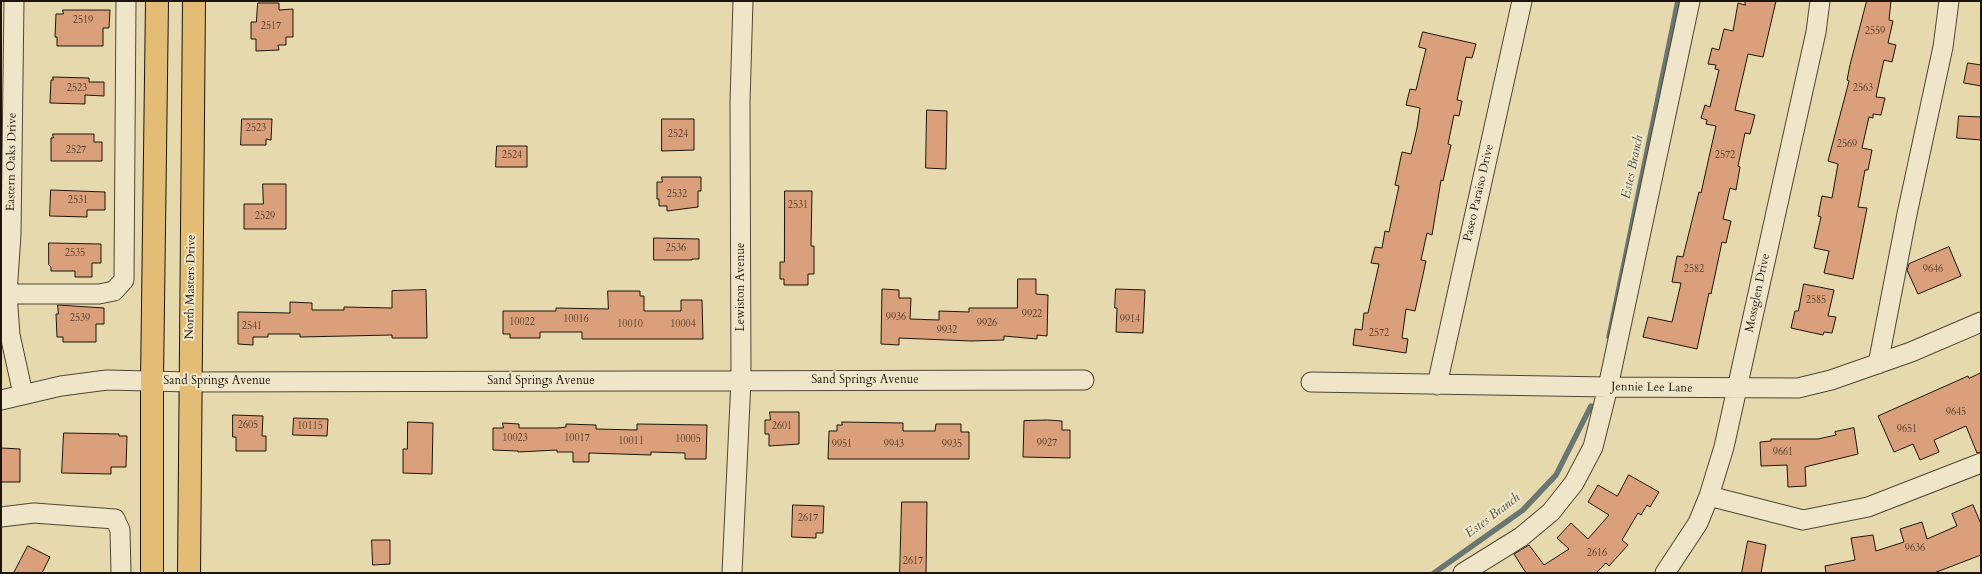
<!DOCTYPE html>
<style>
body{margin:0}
#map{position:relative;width:1982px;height:574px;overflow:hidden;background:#e6d9ad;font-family:Cardo,serif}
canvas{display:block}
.frame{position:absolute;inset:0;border:2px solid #1d150b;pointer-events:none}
</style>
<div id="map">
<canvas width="1982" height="574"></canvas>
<div class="frame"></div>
</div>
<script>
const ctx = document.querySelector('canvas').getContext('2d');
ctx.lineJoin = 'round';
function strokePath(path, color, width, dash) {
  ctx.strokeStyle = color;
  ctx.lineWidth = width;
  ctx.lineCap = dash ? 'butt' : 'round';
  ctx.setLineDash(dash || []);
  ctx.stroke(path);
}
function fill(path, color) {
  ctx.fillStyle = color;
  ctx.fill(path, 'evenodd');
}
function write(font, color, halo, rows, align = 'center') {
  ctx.font = font + ' Cardo,serif';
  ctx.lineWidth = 4;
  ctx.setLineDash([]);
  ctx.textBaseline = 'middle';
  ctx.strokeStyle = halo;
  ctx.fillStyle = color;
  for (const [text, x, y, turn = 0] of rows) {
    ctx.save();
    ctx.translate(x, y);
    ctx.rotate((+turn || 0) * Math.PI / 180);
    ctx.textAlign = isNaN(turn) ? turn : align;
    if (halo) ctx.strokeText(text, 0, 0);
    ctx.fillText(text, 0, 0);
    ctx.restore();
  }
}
strokePath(new Path2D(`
 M1609,337L1678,1
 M1434,573L1523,510L1556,475L1591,406`), '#697671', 5.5);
const building = new Path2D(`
 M1745,1H1776L1763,57L1748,54L1735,110L1755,115L1750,134L1745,133L1738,166L1740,167L1736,190L1730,188L1723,219L1731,221L1726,243L1722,242L1711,294L1709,293L1697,349L1643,337L1648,317L1672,322L1681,283L1672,282L1677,256L1683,257L1699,192L1701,193L1716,126L1706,124L1707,120L1701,118L1705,105L1710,107L1719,70L1715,69L1716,65L1708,64L1712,48L1719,50L1724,29L1733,31L1738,3L1745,5Z
 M1867,1H1891L1889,20L1893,21L1888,43L1896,45L1892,62L1884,60L1880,78L1876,97L1885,98L1881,115L1873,114V118L1869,117L1862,148L1872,150L1868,170H1865L1858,207L1867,208L1853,279L1824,273L1829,251L1814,248L1821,217L1818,216L1822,196L1832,198L1838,164L1828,161L1849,81L1847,80L1850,65Z
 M258,3H279V10L293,9V37H286V45H278L279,50L256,51V39H251V22H256Z
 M63,10H110L109,28H103V46H57V37H55L56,14H63Z
 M1423,32L1476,44L1472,58L1466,57L1457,100L1462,101L1459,116L1454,115L1448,144L1451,145L1443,181L1441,180L1432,235L1427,233L1421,260L1426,261L1415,311L1406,309L1402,338L1408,339L1406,353L1353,345L1355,329L1362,330L1364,313H1368L1379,264L1371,263L1375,247L1382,248L1385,231L1389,232L1399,186L1395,185L1402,152L1411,154L1417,128L1420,108L1406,105L1410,89L1416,90L1420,73L1426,49L1419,47Z
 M1968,63L1981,65V86L1964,83Z
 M53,77L89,78V82H104V96L85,95V104L50,103L51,80H53Z
 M927,110L947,111L946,169L926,168Z
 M1959,116L1981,117V140L1957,138Z
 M242,119H272L271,140L266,139V145H241Z
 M662,119H694V150L662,151Z
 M53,134H94V142H102V161H51V138H53Z
 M497,146H527V167H496Z
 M662,177H701V191H698V207L667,211V206H659V199H657V182H662Z
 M263,184H286V229H244V204H263Z
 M51,190L105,192V210H87V217L50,216Z
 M785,191H812L811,246H814V274H808V285H784V279H780V262H784Z
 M654,238L699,239V259H692V260H654Z
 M49,243L101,244V263H92V277H75V271H51V267L49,265Z
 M1949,247L1961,276L1918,294L1907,270L1909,264Z
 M1018,279H1036V294L1048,295L1047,336L1037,335V339L1004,336V340L971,341L899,338V345L881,344L882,289L899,290V298H911L910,319L939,320V311L969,312V308H1017Z
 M1804,284L1834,290L1828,316L1836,317L1832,333L1824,332L1823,335L1791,328L1795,311H1798Z
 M1116,289L1145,290L1143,333L1116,332L1117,308H1115Z
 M426,290L427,338H392V335L300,337V334H268V337H253V345L238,344V312L290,313V302L312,303V310H344V307L392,308V291Z
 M608,291H640V296H644V311H681V300H702L703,339H582V332H540V338H510V334H503V311H556V308L608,309Z
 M58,305L104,308V324H96V342H63V337H57L56,314H58Z
 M1981,373V452L1977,453L1966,426L1934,440L1939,452L1920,460L1913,444L1894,452L1878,416L1968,376L1969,378Z
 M770,412H799V444L769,446V434H765V420H770Z
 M233,415L263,416L262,436H266V451H236V437H233Z
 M294,418L328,419L327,436L293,435Z
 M1048,420L1062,421V430H1070V458L1023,457L1024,421Z
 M408,422L433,423L432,474L403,473V449H407Z
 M842,422L903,423V431H935L936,424H961V432H969V459H828L829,431H837V425H842Z
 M503,423L519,424V428H558L566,427V424L596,425V429L637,430V424L707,425L706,459H685V453L651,452V455L589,453V462H573V452H557V450L518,452V451L493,450V428H503Z
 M1854,428L1858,454L1805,467L1806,486L1788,487L1787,465L1761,466L1760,442L1771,441V439H1818L1836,435L1835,432Z
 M64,433L119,434V436H127L126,467H111V474L62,473Z
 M1,448L20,449V482H1Z
 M1629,475L1659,492L1650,507L1647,505L1641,515L1638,513L1622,540L1628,545L1609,566L1606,563L1596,573H1526L1514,554L1529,545L1544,565L1569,549L1557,538L1571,523L1588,539L1609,515L1588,502L1598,485L1617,496Z
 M902,502H927L926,573H900Z
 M793,505L824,506L823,533H816V538L792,537Z
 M1973,505L1981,524V555L1934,573H1826L1825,566L1855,560L1851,538L1873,535L1876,551L1904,542L1900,529L1922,522L1927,539L1957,526L1952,514Z
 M372,540H390V564L373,565Z
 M1748,541L1766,545L1761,573H1742Z
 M28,546L50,557L42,573H14Z`);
fill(building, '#daa07b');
strokePath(building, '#1d150b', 1);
const minor = new Path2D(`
 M14,1L11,234L7,294L10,335L23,394
 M1,294H99L114,291L124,280L126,1
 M1878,364L1907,214L1943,47L1949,1
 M1311,382L1608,387L1798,388L1831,380L1911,352L1981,322
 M1437,385L1522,1
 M1,400L61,386L107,380L190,382L1084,380
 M1709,496L1803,520L1868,507L1981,463
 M1,517L34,513L115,519L120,530L121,573
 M732,573L741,380L740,102L743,1
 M1463,573L1521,537L1551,512L1574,483L1593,447L1608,387L1690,1
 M1665,573L1698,523L1709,496L1724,447L1816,32L1820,1`);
const major = new Path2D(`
 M152,573V381L157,1
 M189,573L194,1`);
strokePath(minor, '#4f4634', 21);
strokePath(major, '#1d150b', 24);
strokePath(minor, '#efe6ca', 19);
strokePath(major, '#e3bc76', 22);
write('10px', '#4c3827', null, [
 ["2519",83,21],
 ["2517",271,27],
 ["2559",1875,32],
 ["2523",77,89],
 ["2563",1863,89],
 ["2523",256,129],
 ["2524",678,135],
 ["2569",1847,145],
 ["2527",76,151],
 ["2524",512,156],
 ["2572",1725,156],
 ["2532",677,195],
 ["2531",78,201],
 ["2531",798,206],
 ["2529",265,217],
 ["2536",676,249],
 ["2535",75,254],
 ["2582",1694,270],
 ["9646",1933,270],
 ["2585",1816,301],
 ["9922",1032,315],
 ["9936",896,318],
 ["2539",80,319],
 ["10016",576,320],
 ["9914",1130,320],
 ["10022",522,323],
 ["9926",987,324],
 ["10010",630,325],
 ["10004",683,325],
 ["2541",252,327],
 ["9932",947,331],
 ["2572",1379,334],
 ["9645",1956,413],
 ["2605",248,426],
 ["10115",310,427],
 ["2601",782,427],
 ["9651",1907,430],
 ["10023",515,439],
 ["10017",577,439],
 ["10005",688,440],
 ["10011",631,442],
 ["9927",1047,444],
 ["9951",842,445],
 ["9943",894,445],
 ["9935",952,445],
 ["9661",1783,453],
 ["2617",808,519],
 ["9636",1915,549],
 ["2616",1597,554],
 ["2617",913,562]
]);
write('12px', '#1d150b', '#efe6ca', [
 ["Eastern Oaks Drive",12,162,-89],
 ["Paseo Paraiso Drive",1479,193,-77],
 ["North Masters Drive",191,287,-89],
 ["Lewiston Avenue",741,287,-90],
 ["Mossglen Drive",1758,293,-78],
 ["Sand Springs Avenue",865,380],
 ["Sand Springs Avenue",217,381],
 ["Sand Springs Avenue",541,381],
 ["Jennie Lee Lane",1652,388,1]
]);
write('italic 13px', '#494e46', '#efe6ca', [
 ["Estes Branch",1633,167,-78],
 ["Estes Branch",1493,516,-37]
]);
</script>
